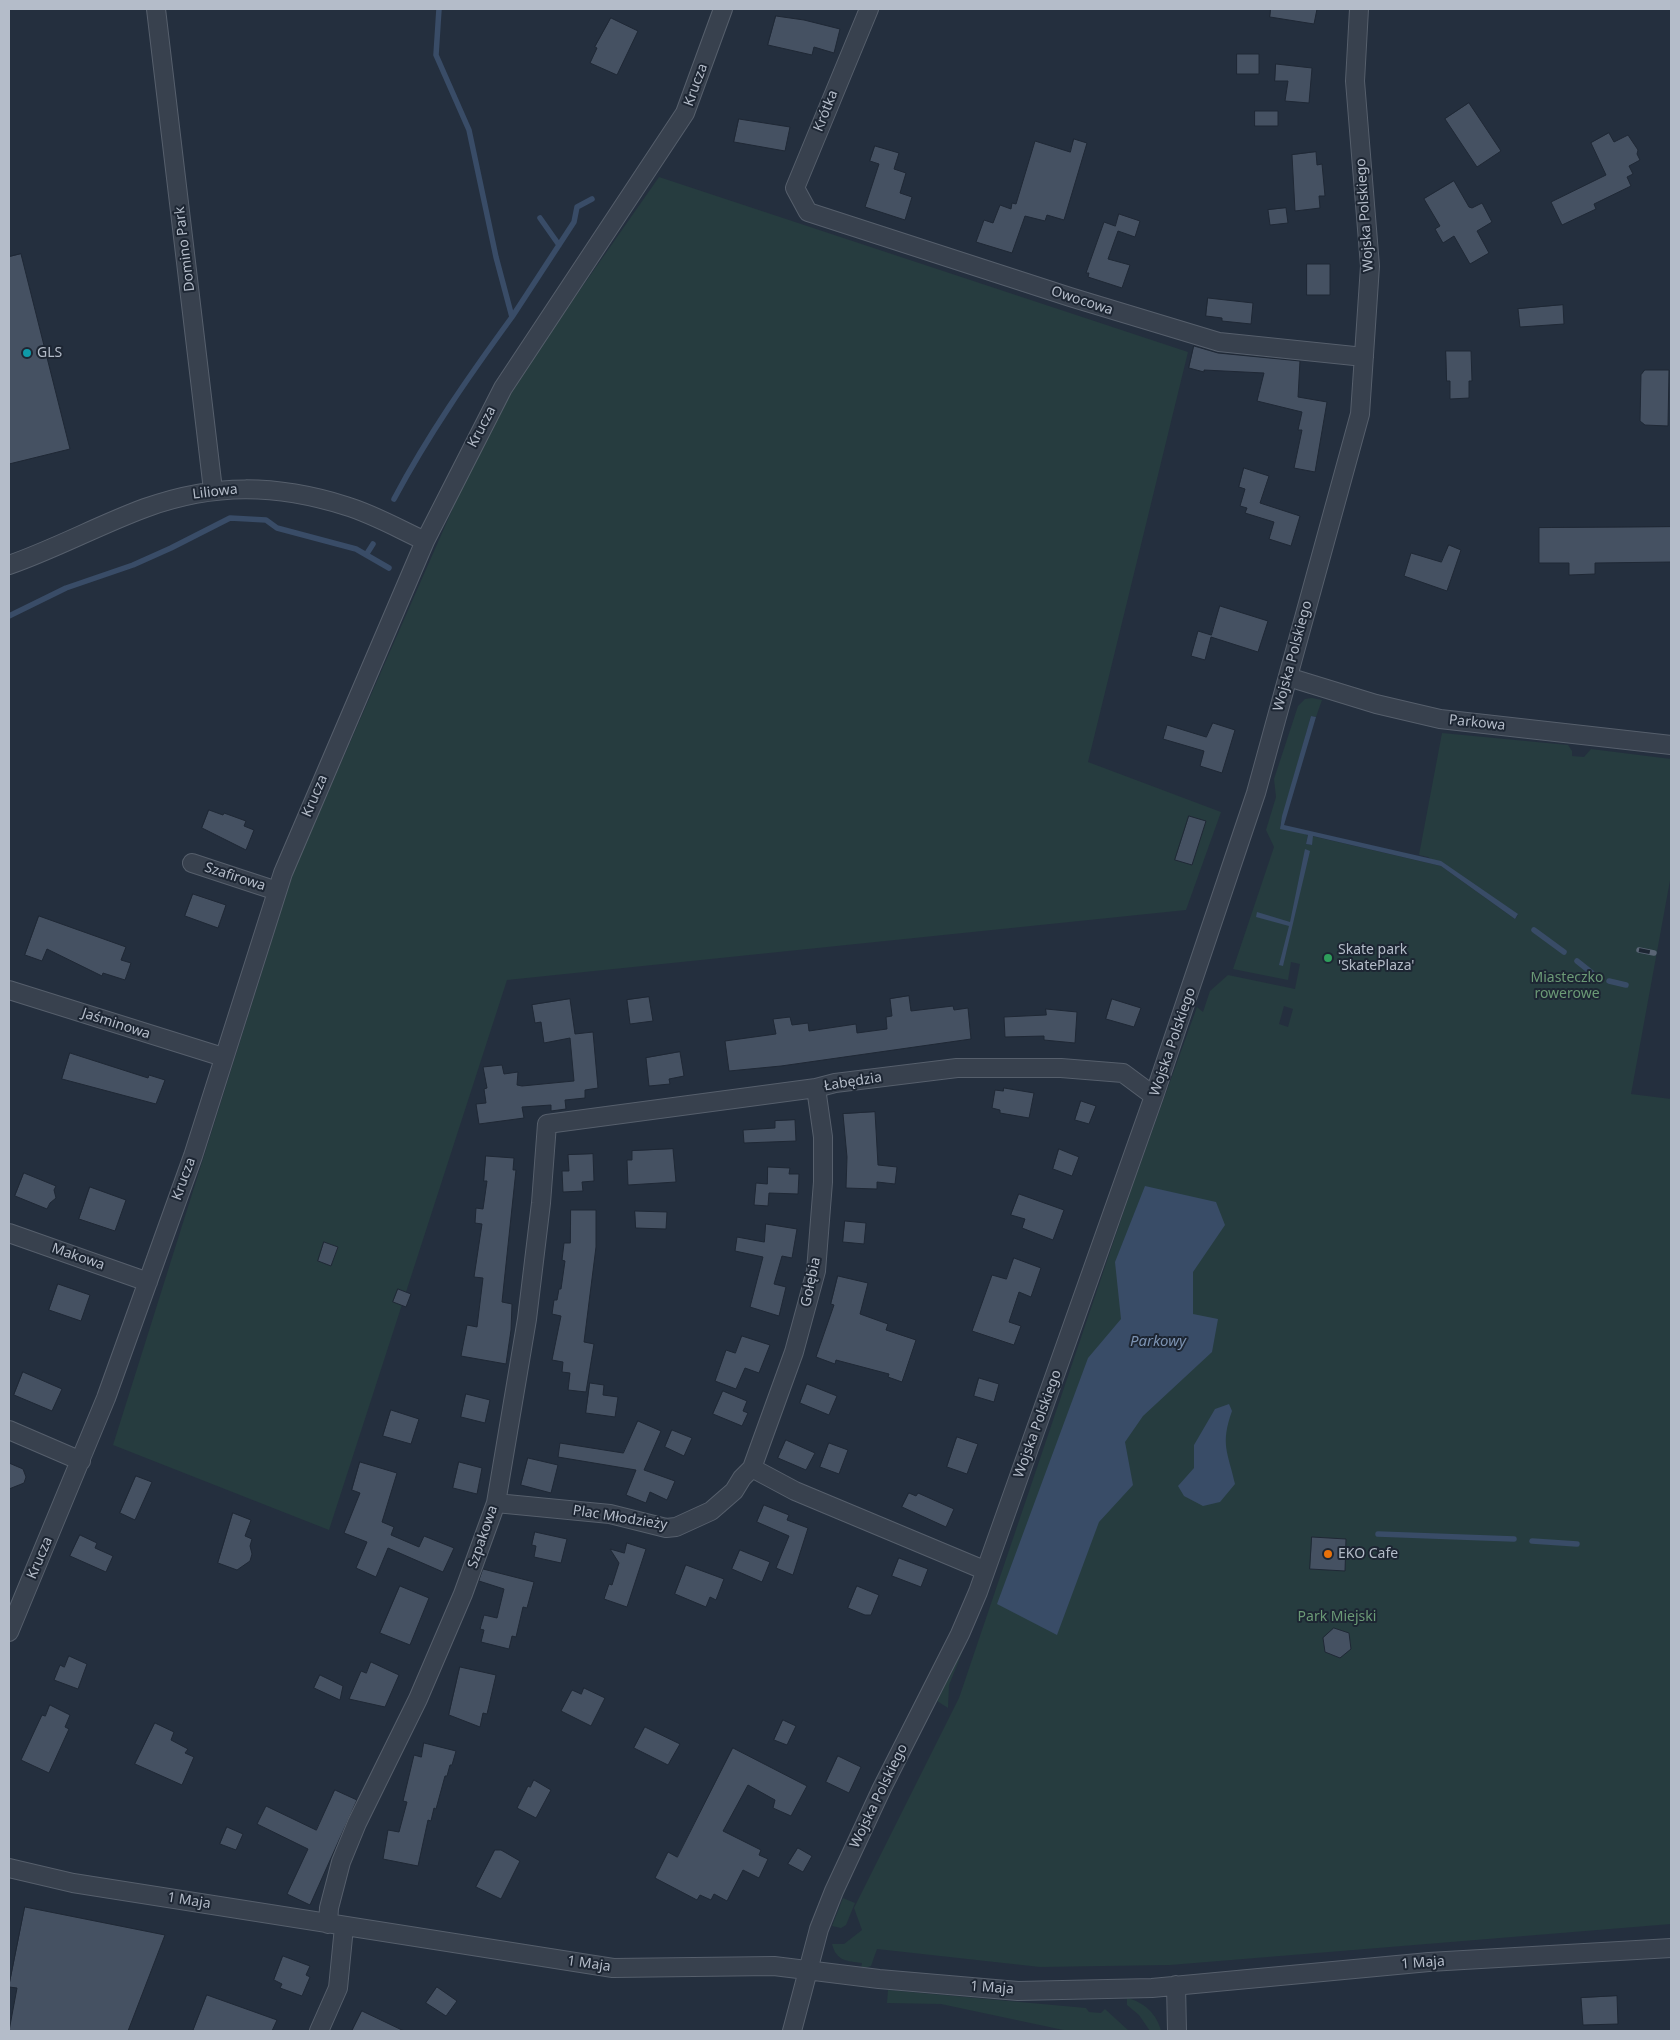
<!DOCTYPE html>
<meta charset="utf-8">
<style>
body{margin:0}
#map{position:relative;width:1680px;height:2040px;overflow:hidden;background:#242f3e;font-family:"Noto Sans",sans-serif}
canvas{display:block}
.frame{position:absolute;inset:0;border:10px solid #b4bcc9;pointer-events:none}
</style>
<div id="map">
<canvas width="1680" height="2040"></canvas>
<div class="frame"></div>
</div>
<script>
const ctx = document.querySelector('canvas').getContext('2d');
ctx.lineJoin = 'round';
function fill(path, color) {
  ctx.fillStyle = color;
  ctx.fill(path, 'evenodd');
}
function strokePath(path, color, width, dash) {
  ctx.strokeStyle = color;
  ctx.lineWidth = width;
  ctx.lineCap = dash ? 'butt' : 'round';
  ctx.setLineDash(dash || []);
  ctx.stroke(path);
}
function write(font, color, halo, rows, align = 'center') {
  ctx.font = font + ' "Noto Sans",sans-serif';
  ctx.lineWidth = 4;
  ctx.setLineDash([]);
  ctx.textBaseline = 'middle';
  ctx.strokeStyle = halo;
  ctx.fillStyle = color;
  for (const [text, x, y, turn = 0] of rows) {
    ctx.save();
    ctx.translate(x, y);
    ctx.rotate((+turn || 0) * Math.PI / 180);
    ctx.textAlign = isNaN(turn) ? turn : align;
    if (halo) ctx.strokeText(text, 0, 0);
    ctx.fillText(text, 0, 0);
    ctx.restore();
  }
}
fill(new Path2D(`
 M659,177L1188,352L1088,762L1221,812L1186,910L507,980L329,1530L113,1445L294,870L496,410Z
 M1312,698L1322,700L1316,717L1311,716L1280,826L1308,835L1306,844L1312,845V836L1441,866L1515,919L1518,915L1428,857L1419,855L1442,733L1568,745L1572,751V756L1584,757L1591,749L1671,759V875L1631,1094L1671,1099V1924L1170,1965L1040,1967L877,1949L871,1966L861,1969L862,1963C847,1961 836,1961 832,1944H844L862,1930L854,1908L959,1698L1132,1187L1197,1007L1203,1012L1210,991L1228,975L1295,989L1300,964L1291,962L1288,980L1233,969L1274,847L1266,830L1276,797L1274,779L1298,706L1305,699ZM1284,1006L1293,1009L1288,1027L1279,1024Z
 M963,1650L949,1685L948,1708L937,1701Z
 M843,1898L855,1903L846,1925L841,1928L832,1926Z
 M888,1990L1086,2008L1089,2012L1101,2013L1105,2009L1129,2031H1068L941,2004L887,2003Z
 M1127,1998C1144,2002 1157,2014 1161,2031H1150L1139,2015L1127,2005Z`), '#263c3f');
fill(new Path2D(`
 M1311,716L1316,717L1284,825L1441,861L1518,914L1515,919L1441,866L1313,836L1312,845L1306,844L1308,835L1280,829L1282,816Z
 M1305,849L1310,851L1283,966L1279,965L1289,926L1256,917L1257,912L1290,922Z
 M1145,1186L1216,1202L1225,1225L1193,1272V1314L1218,1319L1212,1352L1143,1416L1125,1442L1133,1485L1099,1522L1057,1635L997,1604L1088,1358L1121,1319L1115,1262Z
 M1229,1404L1232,1411C1220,1445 1228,1452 1235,1484L1220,1502L1203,1506L1184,1496L1178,1486L1194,1468V1445L1215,1409Z`), '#394c67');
strokePath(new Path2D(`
 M540,218L559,245
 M512,317L574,222L577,207L592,199
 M394,499C428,435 469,376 512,317L496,257L469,130L436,55L439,9
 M366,555L373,544
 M9,616L66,588L133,565L171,548L230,518L266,520L277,528L356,549L389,568
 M1534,930L1564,952
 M1577,961L1592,973
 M1609,981L1626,985
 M1378,1534L1514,1539
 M1532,1541L1577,1544`), '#394c67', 5.5);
const building = new Path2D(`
 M1271,9H1317L1314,24L1270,17Z
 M776,16L804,20L840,29L834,53L814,47L812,55L768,45Z
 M611,18L638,31L617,75L590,63L597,48L595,47Z
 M1237,54H1259V74H1237Z
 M1276,64L1312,68L1309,103L1285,101L1288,81H1275Z
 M1469,103L1501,151L1477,167L1445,119Z
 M1255,111H1278V126H1255Z
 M739,119L790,127L785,151L734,142Z
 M1609,133L1614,142L1628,135L1638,150L1637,154L1640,160L1629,166L1633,174L1627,177L1631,186L1594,204L1596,209L1562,225L1551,202L1606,175L1591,143Z
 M1074,139L1087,143L1064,220L1047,215L1045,221L1025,216L1012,253L976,242L984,220L993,223L1000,205L1011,209L1012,203L1016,204L1035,141L1070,152Z
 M875,146L899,153L894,169L906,173L900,193L912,197L905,220L865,207L879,164L870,161Z
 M1316,152L1317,165L1322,164L1325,196H1319L1320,208L1295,211L1292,155Z
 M1454,181L1469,207L1472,208L1482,203L1492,222L1477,231L1489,253L1470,264L1454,236L1443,243L1435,229L1440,226L1424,199Z
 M1286,208L1288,223L1270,225L1268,210Z
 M1119,214L1140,221L1135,237L1118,231L1108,259L1130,265L1122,288L1088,277L1089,273H1086L1104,222L1115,226Z
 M21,254L70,449L9,464V257Z
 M1307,264H1330V295H1307Z
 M1208,298L1253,303L1251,324L1222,321V318L1206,316Z
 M1563,305L1564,324L1520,327L1518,309Z
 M1194,346L1218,353L1300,361L1298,397L1327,402L1315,472L1294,468L1302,430H1298L1302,412L1257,401L1264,373L1204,370V372L1189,368Z
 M1446,351H1471L1472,381H1469V398L1450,399V381H1447Z
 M1645,370H1669L1668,426L1645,425L1640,421L1641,375Z
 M1244,468L1269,476L1260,503L1300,516L1291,546L1269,539L1274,522L1245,513L1247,508L1240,506L1245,489L1239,487Z
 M1671,527V562L1595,563V574L1569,575V563H1539V528Z
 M1449,545L1461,550L1447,591L1404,576L1411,553L1441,562Z
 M1220,606L1268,621L1258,652L1211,637L1205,660L1191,656L1198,631L1211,635Z
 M1213,723L1235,730L1222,773L1200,766L1204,751L1163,739L1167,725L1206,737Z
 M209,810L223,815L224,813L246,821L244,826L254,830L246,850L202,828Z
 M1189,816L1206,821L1192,865L1175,860Z
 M193,894L226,905L218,928L185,916Z
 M39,916L126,947L121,960L131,963L125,980L103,973L102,976L47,949L42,961L25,955Z
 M909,996L911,1011L953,1006L954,1010L968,1008L971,1039L781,1066L729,1071L725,1041L776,1034L773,1019L790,1017L792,1025L808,1023L809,1031L856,1024L857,1033L887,1029L886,1017L892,1016L890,999Z
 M649,997L653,1021L630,1024L627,1000Z
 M570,999L575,1034L593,1032L598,1088L585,1090V1098L565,1100L566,1109L551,1111V1105L522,1107L524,1118L479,1124L476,1104L486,1103L484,1089L487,1088L483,1067L502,1065L504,1074L518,1072L517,1085L522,1086L574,1081L570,1038L544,1043L541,1022L535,1023L532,1005Z
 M1112,999L1141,1008L1134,1027L1106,1019Z
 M1046,1009L1077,1012L1075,1043L1044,1040V1036L1005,1037L1004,1017L1046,1015Z
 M680,1052L684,1076L669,1079L670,1084L649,1086L646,1058Z
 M70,1053L148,1078L149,1075L165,1080L156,1104L62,1079Z
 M1004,1088L1034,1093L1029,1118L1000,1113V1110L992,1108L995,1090L1003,1091Z
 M1081,1101L1096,1106L1089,1124L1075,1120Z
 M875,1112L878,1165L897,1167L895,1184L877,1182V1189L846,1188L847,1157L843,1114Z
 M795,1120L796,1141L744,1143L743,1130L775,1128V1121Z
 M673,1149L676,1182L628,1185L627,1160H632V1151Z
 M1059,1149L1079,1157L1072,1176L1053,1169Z
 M593,1154L594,1181L582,1182L583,1191L563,1192L562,1171H569L568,1155Z
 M486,1156L514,1158L513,1170H516L502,1302L512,1304L511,1330L506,1364L461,1356L467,1325L477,1327L483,1278L474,1277L482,1224L475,1223L476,1208L483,1209L487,1181H484Z
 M768,1167L790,1168L789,1174H799L798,1194L769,1193L768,1206L754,1205L756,1183L767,1184Z
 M24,1173L56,1186L54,1190L56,1198L50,1203L47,1209L15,1196Z
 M90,1187L126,1200L115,1231L79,1219Z
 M1019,1194L1064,1210L1053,1240L1022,1228L1025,1219L1011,1215Z
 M571,1210H596V1247L584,1342L594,1344L586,1392L568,1390L570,1373L562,1372L563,1362L552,1360L561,1316L552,1314L554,1300H557L559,1289H561L565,1261L562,1260L564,1243H570Z
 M635,1211L667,1212L666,1229L636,1228Z
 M845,1221L866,1223L864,1244L843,1242Z
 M766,1224L797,1229L792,1258L782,1256L774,1284L786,1287L779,1316L750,1307L763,1257L735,1251L737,1237L764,1242Z
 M324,1242L338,1247L331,1266L318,1261Z
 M1014,1258L1041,1268L1031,1297L1019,1292L1009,1322L1021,1326L1014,1345L972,1331L992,1275L1006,1279Z
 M838,1276L868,1283L860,1314L888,1324L886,1330L916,1340L902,1382L888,1377L889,1374L836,1360L835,1364L816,1357L834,1305L831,1304Z
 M58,1284L90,1295L81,1321L49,1310Z
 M398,1289L411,1294L406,1307L393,1302Z
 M742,1336L770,1345L759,1373L745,1368L736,1389L715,1381L726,1350L735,1353Z
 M23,1372L62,1389L52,1411L14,1395Z
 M979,1378L999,1384L994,1402L974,1396Z
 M590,1383L604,1385L603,1395L618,1397L615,1417L586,1413Z
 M807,1384L837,1396L829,1415L800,1403Z
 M723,1391L747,1401L743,1411L748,1413L742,1426L713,1414Z
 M466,1394L490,1400L485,1423L461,1417Z
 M391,1410L419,1419L411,1444L383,1436Z
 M638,1421L661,1431L644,1470L675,1481L667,1500L650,1492L646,1503L626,1495L636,1470L558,1457L560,1443L623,1453Z
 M672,1430L692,1438L684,1456L665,1447Z
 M957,1437L978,1444L967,1474L947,1467Z
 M786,1440L815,1453L806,1470L778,1458Z
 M829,1443L848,1450L839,1474L820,1467Z
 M528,1458L558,1465L551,1493L521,1485Z
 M360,1462L397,1473L382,1522L394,1527L391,1535L419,1547L424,1536L454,1548L443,1572L388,1548L376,1577L356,1568L367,1542L344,1533L360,1493L352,1490Z
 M459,1462L482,1468L477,1494L453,1488Z
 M9,1463L23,1469L26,1477L24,1483L9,1489Z
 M136,1476L152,1482L135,1520L120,1513Z
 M909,1493L916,1496L918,1493L954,1509L946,1527L902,1507Z
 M764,1505L789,1515L787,1520L808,1528L793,1575L776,1568L789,1536L757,1522Z
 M233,1513L251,1520L245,1536L252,1539L250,1546L252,1554L250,1561L237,1570L218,1563Z
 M535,1532L567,1539L561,1563L534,1557L536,1546L532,1545Z
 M80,1535L97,1543L95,1548L113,1556L106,1572L70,1556Z
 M1312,1537L1346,1539L1345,1571L1310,1569Z
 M627,1543L646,1549L627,1607L604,1599L609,1584L612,1585L619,1563L610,1549L624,1553Z
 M740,1550L770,1562L762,1582L732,1569Z
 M899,1558L928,1569L921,1587L892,1576Z
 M686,1565L724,1579L716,1600L710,1597L706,1607L675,1594Z
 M483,1569L534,1582L527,1608L523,1607L516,1637L512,1636L509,1649L481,1642L484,1630L480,1629L484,1615L497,1618L504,1589L479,1581Z
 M400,1586L429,1598L410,1645L380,1633Z
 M857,1586L879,1595L871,1615H865L848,1608Z
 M1334,1628L1349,1633L1351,1649L1340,1658L1325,1652L1323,1638Z
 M69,1656L87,1664L78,1689L54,1680L60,1665L64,1667Z
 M371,1662L399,1675L385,1707L349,1699L361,1671L366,1673Z
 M460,1667L496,1675L487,1714L483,1713L480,1727L449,1715Z
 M320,1675L343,1686L340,1700L314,1688Z
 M584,1688L605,1698L591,1726L561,1711L572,1690L581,1694Z
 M50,1705L70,1715L65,1727L69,1729L49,1773L21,1760L42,1715L45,1716Z
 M783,1720L796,1726L787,1745L774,1740Z
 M155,1723L174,1732L171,1740L188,1749L185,1753L194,1757L182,1785L135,1764Z
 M645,1727L680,1744L668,1765L634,1748Z
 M424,1743L456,1751L452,1765H450L447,1776H445L436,1809L434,1808L431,1821L428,1820L418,1866L383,1859L388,1830L399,1832L407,1802L403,1801L414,1755L421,1757Z
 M733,1748L807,1786L791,1816L773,1808L775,1800L748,1785L723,1831L761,1850L759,1855L768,1859L759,1878L743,1870L727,1901L714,1894L711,1900L700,1895L697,1900L655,1878L668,1852L677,1857Z
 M838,1756L861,1767L849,1793L826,1782Z
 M534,1780L551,1790L536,1818L517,1808L528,1786L530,1787Z
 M335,1790L357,1800L310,1905L287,1894L308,1849L257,1824L266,1806L316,1830Z
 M227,1827L243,1834L236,1850L220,1844Z
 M798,1848L812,1856L803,1872L788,1864Z
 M495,1850H501L520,1861L501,1899L476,1887Z
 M25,1907L165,1935L128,2031H9L17,1988L9,1987Z
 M283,1956L310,1966L306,1975L310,1977L302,1996L280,1988L282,1984L274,1980Z
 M437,1987L457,2001L446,2016L426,2003Z
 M207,1995L277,2020L272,2031H193Z
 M1617,1996L1618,2024L1583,2025L1581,1998Z
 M362,2011L404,2031H352Z`);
fill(building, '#455162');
strokePath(building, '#1f2835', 1);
const minor = new Path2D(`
 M156,9L213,490
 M869,9L795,188L808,212L1070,297L1219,342L1364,357
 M9,565C55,549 99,525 145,508C214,483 276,484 346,506C373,514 399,529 425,541
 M1288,677L1376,704L1440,719L1671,745
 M192,863L277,891
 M9,990L223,1057
 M9,1233L148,1282
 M9,1430L81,1461
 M752,1468L795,1491L984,1570
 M496,1503L610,1514L666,1528L676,1527L711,1511L734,1491L742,1478L752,1468L794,1352L816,1271L823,1182V1137L816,1088
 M9,1632L106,1398L193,1156L283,873L425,541L503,388L685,113L723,9
 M9,1868L73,1883L613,1968L774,1966L879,1979L1018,1991L1152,1988L1429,1962L1671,1948
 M328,1924L329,1908L341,1862L357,1823L418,1699L463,1594L496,1503L527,1319L541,1203L547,1124L816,1088L835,1083L957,1068H1061L1123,1073L1154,1096
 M1176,1985L1177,2031
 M319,2031L338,1988L344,1927
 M792,2031L819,1929L834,1891L882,1788L960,1634L978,1592L1154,1096L1256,793L1360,414L1370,266L1355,81L1359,9`);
strokePath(minor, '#565f6c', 20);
strokePath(minor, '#38414e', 18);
const rail = new Path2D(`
 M1639,950L1654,953`);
strokePath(rail, '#5a6575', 5.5);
strokePath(rail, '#1d2633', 4, [11]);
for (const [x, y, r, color] of [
 [27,353,5,"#0f9aa8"],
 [1328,958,5,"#2e9e5b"],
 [1328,1554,5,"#e8710a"]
]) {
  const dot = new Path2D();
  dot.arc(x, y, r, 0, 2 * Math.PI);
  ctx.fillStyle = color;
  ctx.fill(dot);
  strokePath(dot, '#1d2633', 2);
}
write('14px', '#b4bcc9', '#1d2633', [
 ["Krucza",696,85,-70],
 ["Krótka",826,111,-68],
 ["Wojska Polskiego",1365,215,-94],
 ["Domino Park",185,249,-97],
 ["Owocowa",1082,301,18],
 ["Krucza",482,427,-62],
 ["Liliowa",215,492,-7],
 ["Wojska Polskiego",1293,656,-75],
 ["Parkowa",1477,723,6],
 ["Krucza",315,796,-67],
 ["Szafirowa",235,877,18],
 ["Jaśminowa",116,1024,18],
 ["Wojska Polskiego",1173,1042,-71],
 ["Łabędzia",853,1082,-9],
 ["Krucza",184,1179,-70],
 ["Makowa",78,1257,19],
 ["Gołębia",811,1282,-78],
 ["Wojska Polskiego",1038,1424,-70],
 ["Plac Młodzieży",620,1518,9],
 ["Szpakowa",483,1537,-71],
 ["Krucza",40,1558,-67],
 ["Wojska Polskiego",879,1796,-64],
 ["1 Maja",189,1901,9],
 ["1 Maja",1423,1963,-4],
 ["1 Maja",589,1964,8],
 ["1 Maja",992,1988,4]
]);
write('14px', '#b4bcc9', '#1d2633', [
 ["GLS",37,353],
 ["Skate park",1338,950],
 ["'SkatePlaza'",1338,966],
 ["EKO Cafe",1338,1554]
], 'left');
write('14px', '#6b9a76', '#1d2633', [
 ["Miasteczko",1567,978],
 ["rowerowe",1567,994],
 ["Park Miejski",1337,1617]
]);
write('italic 15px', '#7c92b1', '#1d2633', [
 ["Parkowy",1158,1342]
]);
</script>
